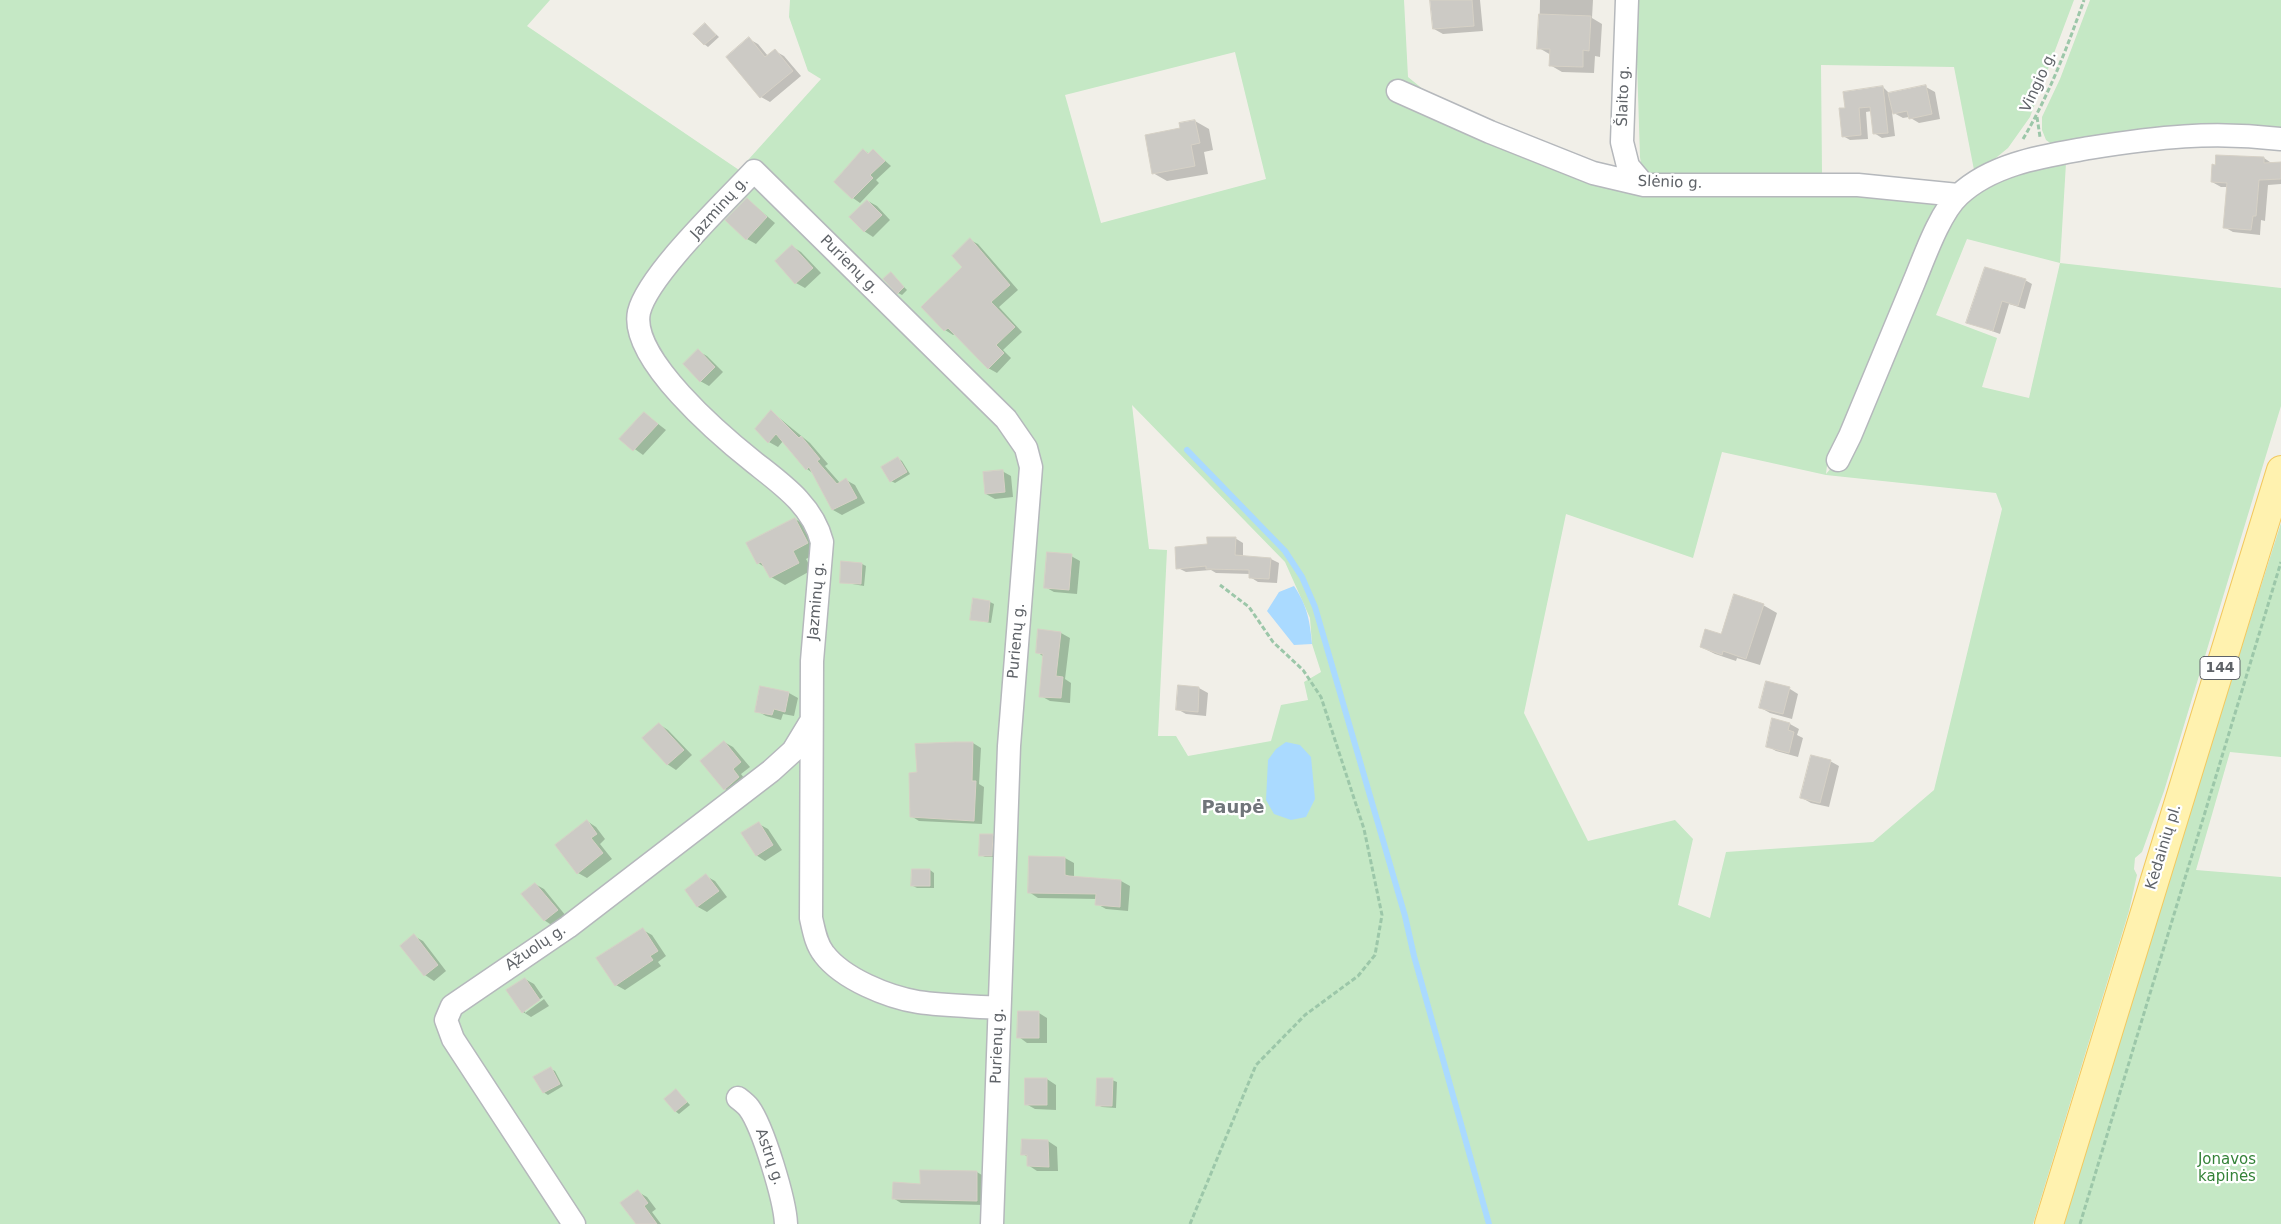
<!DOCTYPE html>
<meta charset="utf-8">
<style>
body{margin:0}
canvas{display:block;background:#f1efe8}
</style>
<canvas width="2281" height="1224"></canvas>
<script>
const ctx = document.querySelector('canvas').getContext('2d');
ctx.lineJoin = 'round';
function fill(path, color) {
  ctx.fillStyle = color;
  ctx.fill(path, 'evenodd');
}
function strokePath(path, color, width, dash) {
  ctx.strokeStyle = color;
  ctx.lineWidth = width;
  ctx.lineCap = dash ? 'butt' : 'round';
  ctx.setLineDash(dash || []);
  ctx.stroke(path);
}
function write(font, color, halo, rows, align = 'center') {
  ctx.font = font + ' "DejaVu Sans",sans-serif';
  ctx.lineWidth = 4.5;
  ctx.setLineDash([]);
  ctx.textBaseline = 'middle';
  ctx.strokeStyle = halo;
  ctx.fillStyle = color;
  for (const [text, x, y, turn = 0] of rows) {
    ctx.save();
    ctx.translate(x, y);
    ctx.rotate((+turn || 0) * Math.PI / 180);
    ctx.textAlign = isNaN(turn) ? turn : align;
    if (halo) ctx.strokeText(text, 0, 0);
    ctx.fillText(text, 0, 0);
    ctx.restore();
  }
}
fill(new Path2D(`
 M0,0H550L527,26L739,170L821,79L808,71L789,17L790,0H1404L1408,77L1483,138L1644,184L1640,157L1635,0H2074L2030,117L2008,148L1975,175L1954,67L1821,65L1822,173L1871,179L1945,202L1843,430L1828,457L1826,474L1838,460L1941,232C1947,223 1953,211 1961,203C1985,179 2034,170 2066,163L2060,263L2281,288V406L2164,791L2142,852L2135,858L2134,869L2137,875L2129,911L2033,1224H0ZM1235,52L1266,179L1101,223L1065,95ZM1967,239L2060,263L2029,398L1982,387L1997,338L1936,315ZM1132,405L1285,562L1310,618L1312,644L1321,672L1304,682L1308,700L1281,705L1271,741L1188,756L1176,736H1158L1167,550L1149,549ZM1722,452L1826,475L1996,493L2002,509L1934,790L1873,842L1726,852L1710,918L1678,905L1693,839L1675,820L1588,841L1524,713L1566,514L1693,558Z
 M2090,0H2281V132L2053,145L2046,140L2042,130V117L2060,79Z
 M2281,523V757L2230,752L2196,870L2281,877V1224H2062L2165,888Z`), '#c5e8c5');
fill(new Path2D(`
 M1294,586C1307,605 1310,621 1312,644L1294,645L1267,611L1279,592Z
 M1286,742L1300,745L1311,757L1315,799L1306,817L1291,820L1274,814L1266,800L1268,760L1276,749Z`), '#aadaff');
fill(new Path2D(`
 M1432,0H1480L1483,31L1443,34L1434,29Z
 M1540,0H1593L1592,18L1602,24L1600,57L1595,56L1594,73L1562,72L1550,65L1551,55L1539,48Z
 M705,24L719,37L708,47L704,44Z
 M749,39L758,44L768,56L775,51L784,56L801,76L770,102L761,97Z
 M1883,87L1890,94L1926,87L1935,92L1940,119L1919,123L1909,117L1903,118L1892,112L1895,136L1882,138L1874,133L1872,111L1866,112L1868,139L1850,140L1843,136L1846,109Z
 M1195,121L1209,129L1213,150L1204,152L1208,174L1167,181L1153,173L1182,129Z
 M864,150L869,154L873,150L891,166L876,180L879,183L860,203L853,198Z
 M2264,158L2273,164L2281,163V184L2268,185L2265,221L2261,220L2260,235L2233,232L2224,227L2228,187H2221L2212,182Z
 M747,199L775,223L756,244L747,239Z
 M868,201L877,206L890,220L873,237L864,231Z
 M970,240L978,244L1018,290L999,307L1022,332L1003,350L1011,358L997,373L988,368L955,334L953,335L945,330L922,307L964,267Z
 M793,247L801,252L821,273L805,288L796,283Z
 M891,274L907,290L902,295L898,293Z
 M2025,280L2032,284L2025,309L2009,304L2000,334L1967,322Z
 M698,351L707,356L723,372L709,386L700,381Z
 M772,412L810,443L828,464L825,466L840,483L846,480L855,485L865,503L842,515L833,510L814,474L807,469L783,441L778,447L769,442Z
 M644,413L666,430L643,455L621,439Z
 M898,458L902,461L910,474L895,483L891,481Z
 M1002,471L1011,476L1013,497L995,499L986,494Z
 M795,519L809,527L821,551L806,559L812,570L785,585L771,577L766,568L758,563Z
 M1235,538L1243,543V557L1271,559L1279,563L1277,583L1258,582L1250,577V574L1216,573L1211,570L1186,572L1178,568L1208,545Z
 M1071,556L1080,561L1077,594L1054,592L1045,587Z
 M862,564L866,566L864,586L841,582Z
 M990,602L994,604L991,623L972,619Z
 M1763,605L1777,613L1760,665L1737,658L1736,661L1715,654L1701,647L1722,636Z
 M1061,633L1070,638L1065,679L1071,683L1070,703L1050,701L1041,696L1044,657L1037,652Z
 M1767,683L1790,689L1798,694L1792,719L1770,713L1761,708Z
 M1179,686L1199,688L1208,693L1206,716L1186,714L1177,709Z
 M789,693L798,698L794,716L783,714L781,720L766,716L757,711Z
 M659,724L668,730L692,755L676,770L667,764Z
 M1790,724L1799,729L1797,735L1803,738L1798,757L1776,751L1767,746Z
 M724,742L733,747L750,767L741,774L747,782L734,794L725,789Z
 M973,743L981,748L979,784L984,787L982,824L919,821L911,816L918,773Z
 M1830,761L1839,766L1829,807L1811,803L1802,798Z
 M587,821L596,827L605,839L600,844L612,859L587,878L578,873Z
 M759,824L768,829L782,850L765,861L756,855Z
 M992,835L996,838V857H985L981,855Z
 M1065,858L1074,863V877L1121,881L1130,886L1128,911L1106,909L1097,904V899L1038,898L1029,892Z
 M930,870L934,873V888H917L913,886Z
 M706,876L715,881L727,897L707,912L698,907L686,891Z
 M535,884L544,889L566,916L553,926L544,920Z
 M643,930L652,935L666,956L658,962L661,966L625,990L616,985Z
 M414,936L423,941L446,971L434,981L425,975L401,946Z
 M525,979L534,984L543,997L525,1010V1013L544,999L549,1006L531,1017L523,1012Z
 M1039,1013L1047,1018V1043H1027L1019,1037Z
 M551,1069L555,1071L563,1086L548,1095L543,1092Z
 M1026,1079H1047L1056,1085V1110L1035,1109L1026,1104Z
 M1112,1080L1117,1082L1116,1108L1102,1107L1098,1105Z
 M676,1090L690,1105L679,1114L675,1111Z
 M1048,1141L1057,1147L1058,1171H1037L1028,1165V1157L1023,1154Z
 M977,1172L985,1177L984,1205L901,1203L893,1198L921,1185Z
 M638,1192L647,1197L656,1209L652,1212L661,1224H638Z`), '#0003');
strokePath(new Path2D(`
 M1187,450L1285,551L1302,577L1315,607L1405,916L1414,956L1489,1224`), '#aadaff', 6);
const building = new Path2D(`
 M1430,0H1472L1474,26L1433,29Z
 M1539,14L1591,16L1589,51L1583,50V67L1549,66L1550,49H1537Z
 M705,23L716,35L704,45L693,34Z
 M749,37L765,57L775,49L793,71L760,98L726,57Z
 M1926,85L1932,114L1909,119L1907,111L1893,114L1888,93Z
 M1883,86L1888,133L1873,134L1870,107L1859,108L1861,135L1842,137L1839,108H1845L1843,92Z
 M1195,120L1200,143L1191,145L1195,166L1152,174L1145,135L1180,128L1179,123Z
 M863,149L868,154L873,149L885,161L870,175L873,178L852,199L834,182Z
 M2216,155L2264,157V163L2281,162V179L2259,180L2256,216H2253L2251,230L2223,228L2227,183L2211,182L2212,164L2215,165Z
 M747,198L767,217L746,240L725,220Z
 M867,200L882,215L864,232L849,217Z
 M970,238L1010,285L991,302L1015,327L996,345L1004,353L988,369L948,328L944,331L921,307L962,267L952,256Z
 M792,245L813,268L795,284L775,261Z
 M1985,267L2026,279L2018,306L2002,301L1993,331L1966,323Z
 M891,272L904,287L897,294L883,279Z
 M698,349L715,367L700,382L683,364Z
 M771,410L799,438L801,436L820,459L817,461L837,484L846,478L857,498L832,510L809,467L806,470L776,434L768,443L755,429Z
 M644,412L658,424L633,451L619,439Z
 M898,457L907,472L890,482L881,467Z
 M1003,470L1005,492L985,494L983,472Z
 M795,518L808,543L793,551L799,563L770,578L761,562L757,564L746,543Z
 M1207,537H1236L1235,555L1271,558L1269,579L1249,578V570L1206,569V566L1176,569L1175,547L1207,544Z
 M1047,552L1072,554L1069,590L1044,588Z
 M841,561L862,563L861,584L840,583Z
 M1734,594L1764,604L1746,659L1723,651L1722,655L1700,647L1705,629L1721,634Z
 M973,598L990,601L988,622L970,620Z
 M1038,629L1061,632L1056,676L1063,677L1061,698L1039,697L1043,654L1036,653Z
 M1766,681L1790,687L1783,714L1759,708Z
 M1178,685L1199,687L1198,712L1176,710Z
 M760,686L789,692L785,712L774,709L772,715L755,712Z
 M1772,718L1790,723L1788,730L1794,732L1789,753L1766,747Z
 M659,723L684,750L667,765L642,738Z
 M724,741L741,762L733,769L739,777L724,790L700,761Z
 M956,742H973L972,781H976L974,821L910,817L909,773L917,772L915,744Z
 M1811,755L1831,760L1820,803L1800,798Z
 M587,820L597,834L591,838L603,853L577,874L555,845Z
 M759,822L773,845L756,856L741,833Z
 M980,834H993L992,856H979Z
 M1029,856L1065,857V875L1069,876L1121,880L1120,907L1095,905L1096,894L1028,893Z
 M912,869H930V886H911Z
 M706,874L719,891L697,907L685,890Z
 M535,883L558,910L544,921L521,894Z
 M643,928L658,951L650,956L653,960L615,986L596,958Z
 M414,934L438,965L424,976L400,946Z
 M525,978L540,1000L522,1013L506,990Z
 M1018,1011H1039V1038H1017Z
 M551,1067L560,1084L543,1093L533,1077Z
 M1025,1078H1047V1105H1025Z
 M1097,1078H1113L1112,1106H1096Z
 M676,1089L687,1102L675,1112L664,1099Z
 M1022,1139L1048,1140L1049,1167L1027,1166V1155H1021Z
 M920,1170L977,1171V1201L892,1199L893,1182L920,1184Z
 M638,1190L648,1203L644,1206L657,1224H636L620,1203Z`);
fill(building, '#cccac5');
strokePath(building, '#d6d1c6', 1);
const minor = new Path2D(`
 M1627,0L1622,142L1628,166L1644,185
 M1398,91L1490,132L1593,173L1644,185H1858L1958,195
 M1838,460L1850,436C1872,384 1893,333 1914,282C1924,258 1940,212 1959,195C1993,163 2045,156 2089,148C2158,137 2211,131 2281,139
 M738,1098C742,1101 746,1104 749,1108C763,1127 785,1200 786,1224
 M574,1224L453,1039L446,1020L452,1006L568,927L771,771L793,751L810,723
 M992,1224L1009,746L1031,467L1026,448L1006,419L754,171C726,201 648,275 639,312C629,358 721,436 755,463C783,485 813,506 822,542L812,661L811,918C814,931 816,944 824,954C843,979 888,997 918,1002C945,1006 973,1006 999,1008`);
const major = new Path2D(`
 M2049,1224L2281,470`);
strokePath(minor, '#b5b8bc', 25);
strokePath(major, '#f2c960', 30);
strokePath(new Path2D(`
 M2037,117L2040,137
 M2023,139C2049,95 2067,48 2084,0
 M1190,1224L1256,1065L1305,1015L1358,976L1375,955L1382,915L1364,829L1321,697L1303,670L1273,642L1249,607L1220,585
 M2080,1224L2281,562`), '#9cc7a9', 3, [5, 2.5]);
strokePath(minor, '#fff', 22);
strokePath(major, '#fff2af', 28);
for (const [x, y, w] of [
 [2220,668,40]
]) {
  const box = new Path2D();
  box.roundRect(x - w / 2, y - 11.5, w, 23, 4);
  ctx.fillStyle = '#fff';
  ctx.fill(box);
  strokePath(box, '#5f6368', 1);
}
write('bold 14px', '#5f6368', null, [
 ["144",2220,668]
]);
write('15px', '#5f6368', '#fff', [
 ["Vingio g.",2039,82,-65],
 ["Šlaito g.",1624,96,-88],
 ["Slėnio g.",1670,183,2],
 ["Jazminų g.",720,208,-48],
 ["Purienų g.",849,265,45],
 ["Jazminų g.",817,601,-85],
 ["Purienų g.",1017,641,-85],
 ["Kėdainių pl.",2164,847,-73],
 ["Ąžuolų g.",536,948,-34],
 ["Purienų g.",998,1046,-88],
 ["Astrų g.",769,1157,71]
]);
write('15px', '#348238', '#fff', [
 ["Jonavos",2227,1160],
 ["kapinės",2227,1177]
]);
write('bold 18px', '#70757a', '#fff', [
 ["Paupė",1233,808]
]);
</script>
